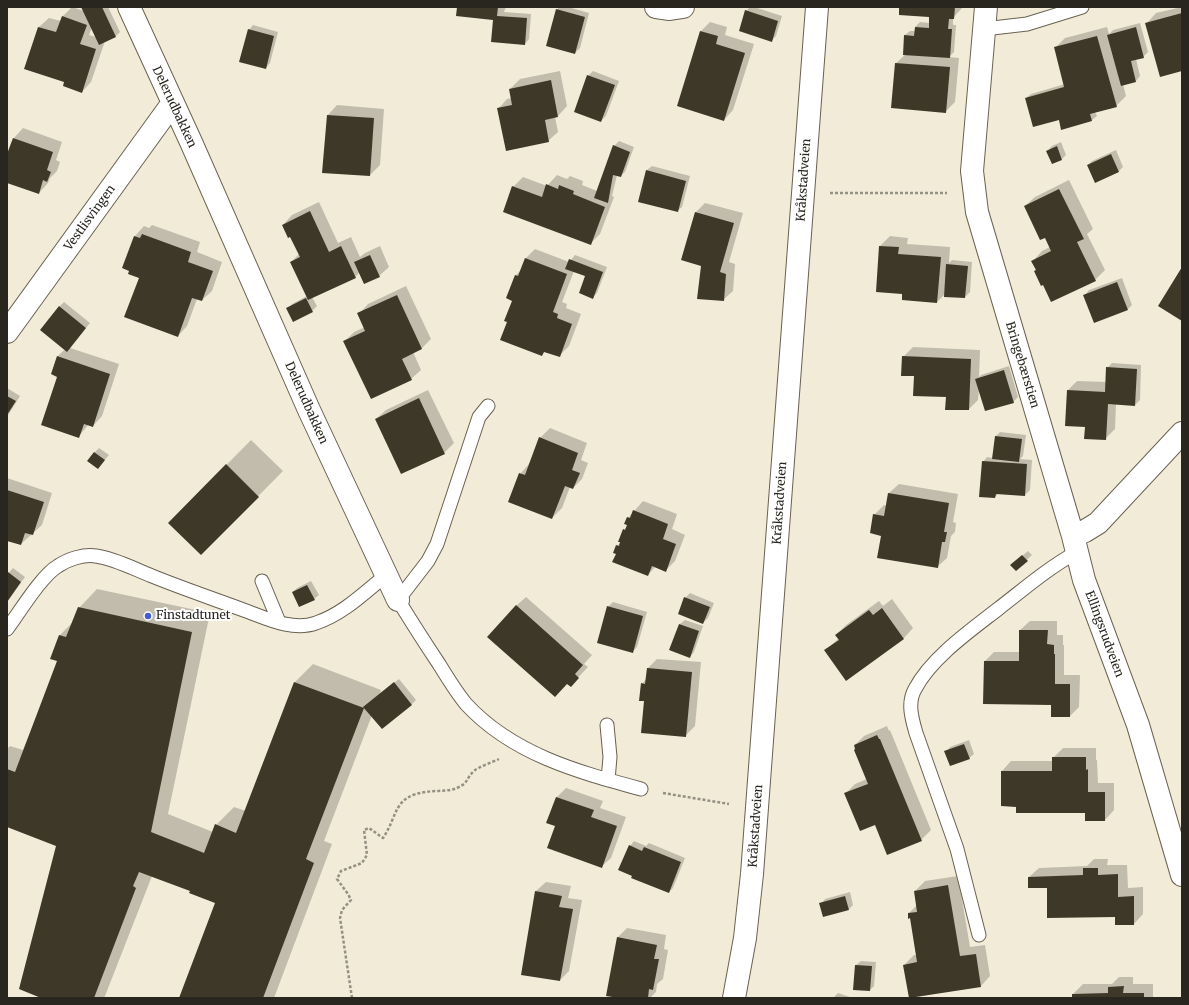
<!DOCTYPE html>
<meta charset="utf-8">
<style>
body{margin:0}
#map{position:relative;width:1189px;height:1005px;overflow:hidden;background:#f2ebd8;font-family:Merriweather,serif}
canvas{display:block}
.frame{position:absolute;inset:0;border:8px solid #28261f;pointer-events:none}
</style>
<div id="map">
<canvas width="1189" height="1005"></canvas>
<div class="frame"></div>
</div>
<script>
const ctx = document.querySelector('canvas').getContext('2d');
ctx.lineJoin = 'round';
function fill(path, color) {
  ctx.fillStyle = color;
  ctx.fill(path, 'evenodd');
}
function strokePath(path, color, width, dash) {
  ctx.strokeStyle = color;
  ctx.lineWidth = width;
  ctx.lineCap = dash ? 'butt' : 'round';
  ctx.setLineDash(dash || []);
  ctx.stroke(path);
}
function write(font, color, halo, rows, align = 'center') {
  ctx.font = font + ' Merriweather,serif';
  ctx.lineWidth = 4;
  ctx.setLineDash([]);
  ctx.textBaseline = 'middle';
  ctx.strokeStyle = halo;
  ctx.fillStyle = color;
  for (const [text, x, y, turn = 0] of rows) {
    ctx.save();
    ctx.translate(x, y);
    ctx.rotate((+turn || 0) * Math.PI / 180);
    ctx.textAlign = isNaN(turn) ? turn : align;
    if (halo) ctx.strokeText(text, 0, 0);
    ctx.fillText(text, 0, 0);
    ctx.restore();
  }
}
fill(new Path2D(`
 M72,7L84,11L82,7H108L120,32L115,37L105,41L91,82L82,92L66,82L26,68L39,27L49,18L61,21L62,17ZM92,27L96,37L89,35Z
 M458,7H506L504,12L531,14L529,39L525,44L494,20Z
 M559,7H568L589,13L580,48L575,53L557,10Z
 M750,7H754L782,16L776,36L771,41L746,11Z
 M900,7H963L953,18V25H956L954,52L949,57L959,58L955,102L945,112L892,107L896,63L906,54L905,35L910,31H915V27L920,22L930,23L931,17Z
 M1182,7V70L1147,23L1156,13Z
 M710,22L727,27L725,35L754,44L733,110L724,120L701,31Z
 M1140,23L1148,52L1143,57L1136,59L1140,76L1136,81L1123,84L1126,96L1116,106L1095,112L1097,116L1092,120L1062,128L1059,119L1026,98L1031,94L1065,84L1055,48L1065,38L1107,27L1109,34L1113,30Z
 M253,25L278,32L270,63L266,68L249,30Z
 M560,71L567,106L558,116L555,117L558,132L548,141L498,109L507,99L512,98L510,89L520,79Z
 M593,71L619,81L606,116L601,121L588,76Z
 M337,105L384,109L380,165L370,175L324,172L328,115Z
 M23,128L62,142L56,160L60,162L57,171L50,178L48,183L39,193L7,182V157L14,138Z
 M619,141L634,147L625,172L620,176L617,175L612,196L614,197L600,234L590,244L513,187L523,177L547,186L557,175L567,179L570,176L583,181L582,185L597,191L614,146Z
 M1061,142L1066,155L1062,159L1047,151L1052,146Z
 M1116,150L1123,167L1119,171L1095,182L1088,165L1092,161Z
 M652,166L690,176L682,207L677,211L647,170Z
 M1069,180L1093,229L1087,234L1105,270L1095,280L1037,270L1033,261L1042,251L1050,247L1045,236L1025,206L1035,197Z
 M319,202L338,243L351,237L360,257L365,253L380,246L389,267L379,276L360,272L355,277L312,297L317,306L312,311L288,309L292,304L307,296L291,262L299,254L291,236L283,225L292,215Z
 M705,203L743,213L729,262L735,264L733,291L723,300L702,265L682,259L696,212Z
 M152,225L200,242L197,252L222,262L212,291L202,300L197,299L187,326L178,336L140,278L130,270L123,267L135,236L144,226L149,228Z
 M890,236L908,238L907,244L950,247L949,263L952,260L972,262L970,292L965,297L945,294L937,302L903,293L880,246Z
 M535,249L569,262L575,255L607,267L597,293L592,298L586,276L574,271L562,302L567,304L566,308L581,314L569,346L559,356L545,351L542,354L508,321L513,300L516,275L521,270L526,258Z
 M1122,278L1132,305L1127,310L1085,295L1089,290Z
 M406,286L431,339L422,348L413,352L421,370L411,379L344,342L354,332L365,327L359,314L368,304Z
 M64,302L90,323L70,348L119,364L102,416L93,426L89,424L79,436L59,376L57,357L65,349L59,307Z
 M913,347L980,350L979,377L981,375L1009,366L1018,397L1013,402L979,388L978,400L969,409L915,375L903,357Z
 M1112,363L1141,365L1140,400L1135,405L1116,404L1115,429L1106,438L1086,426L1068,390L1077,381L1107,382V368Z
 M7,388L20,396L7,417Z
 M428,390L454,443L444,453L376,419L386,410Z
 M550,428L587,443L581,460L588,463L582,479L573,488L570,487L562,508L552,518L520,474L529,464L540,438Z
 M1000,432L1026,435L1023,456L1020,459L1032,460L1030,490L1025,495L999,493L995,497L983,462L987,457L993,458L996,436Z
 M251,440L283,471L201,554L169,523Z
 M99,448L109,455L98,468L94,453Z
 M7,478L52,493L42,525L21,544L7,540Z
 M899,484L958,494L953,522L956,523L955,532L951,536L947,558L937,567L882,535L874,515L884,505L887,506L889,493Z
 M643,501L677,514L672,529L685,535L675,561L665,571L655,567L648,575L617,553V546L621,542L624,530L628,525V518Z
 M1028,551L1032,555L1016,570V561Z
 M13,568L25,577L7,602V575Z
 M311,581L319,595L314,599L293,592L297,588Z
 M97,589L210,613L168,814L213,832L216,825L234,807L246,811L295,682L313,664L381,690L380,694L399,679L416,700L412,704L372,715L324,841L332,844L274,998H180L216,903L191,890L152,876L105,996L104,998H43L57,845L7,826V749L10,746L23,750L59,661L52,658L60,635L73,622L79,608Z
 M690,593L714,603L708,618L703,623L685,598Z
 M526,597L592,655L584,664L588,667L571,685L516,606Z
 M892,599L913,628L904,638L846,679L826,650L839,638L836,635L846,625L879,601L883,606Z
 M613,602L647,612L637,647L632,652L608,607Z
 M685,620L703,626L694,652L690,657L671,650L680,624Z
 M1030,621H1057V635H1063V645H1064V675H1080L1079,707L1070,716L985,661L994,652H1020V630Z
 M657,659L701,662L695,726L685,736L645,700L642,684L647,678L648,668Z
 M887,726L889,731L890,730L931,830L921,840L875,823L846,793L855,784L867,779L855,745L864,736Z
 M969,740L974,754L969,758L946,752L950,747Z
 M1063,748H1096V760H1097L1098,783H1114V810L1105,820L1086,812L1017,806L1002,771L1011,761H1053V758Z
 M566,788L603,801L600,808L626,817L611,858L601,867L557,826V797Z
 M634,841L646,846L649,843L685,858L673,888L669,892L630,846Z
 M1094,859H1108L1107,865H1127L1128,888L1143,887V914L1134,924L1029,877L1039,868L1087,866Z
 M958,876L970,947L985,945L990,976L981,986L910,998L904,965L914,955H917L911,917L909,913L917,905L915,891L925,881Z
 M546,882L571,886L568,898L582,900L569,971L560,980L536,891Z
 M850,892L853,905L849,909L821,904L825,899Z
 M627,928L666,935L664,949L668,950L663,979L657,984L656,992L650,998H625L617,938Z
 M861,961L876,962L874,986L870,990L856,965Z
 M1119,977H1133V984H1153V998H1073V994L1083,984H1112Z
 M838,993L850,997V998H833Z`), '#0003');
fill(new Path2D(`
 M81,7H102L116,37L99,45Z
 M457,7H498L497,16L527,18L525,45L491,42L493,20L456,16Z
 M899,7H955L954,19H949L948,29H952L950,58L903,55L904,35L914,36L915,27L929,28V17L899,15Z
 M556,9L585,17L575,54L546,46Z
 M745,10L778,21L772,42L739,31Z
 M1182,13V71L1160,77L1145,23Z
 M62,16L87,25L80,44L96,49L82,93L63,86L64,82L24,69L38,27L56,32Z
 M1136,27L1144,58L1131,61L1136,82L1121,86L1107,35Z
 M248,29L274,36L266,69L239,62Z
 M700,31L718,36L716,44L745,53L724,121L677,106Z
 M1097,36L1117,107L1090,114L1092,121L1061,130L1059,120L1033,127L1025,98L1064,87L1054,47Z
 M895,63L950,67L946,113L891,108Z
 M587,75L615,85L601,122L574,112Z
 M551,80L558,117L545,120L549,142L506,151L497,108L512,105L509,89Z
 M327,115L374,118L370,176L322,173Z
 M13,138L53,152L47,170L51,172L47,182L43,180L39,194L7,183V154Z
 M613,145L630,152L621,177L613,175L608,203L594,198Z
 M1057,146L1062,160L1052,164L1046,151Z
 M1111,154L1119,172L1095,183L1087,165Z
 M646,170L686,181L678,212L638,202Z
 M546,184L558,189L559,185L574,191L573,194L605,207L591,245L503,212L512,186L542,197Z
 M1059,189L1084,239L1077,242L1096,281L1051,302L1043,285L1041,286L1034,271L1036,270L1031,261L1051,251L1045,238L1040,240L1024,206Z
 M310,211L329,252L341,246L356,278L308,300L290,262L300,257L290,237L288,238L282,225Z
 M695,212L734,223L720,272L726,274L724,301L697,299L701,266L681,260Z
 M142,234L191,252L188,262L213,271L202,301L192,298L178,337L124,317L139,278L128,274L129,271L122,268L134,236L140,238Z
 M879,246L899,247L898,254L941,257L937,303L902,300V294L876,292Z
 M370,255L380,277L364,284L354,262Z
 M525,258L567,274L553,312L558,314L557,318L572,324L560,357L544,352L542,356L500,340L507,322L504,321L512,301L506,298L515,275L518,276Z
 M569,259L603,272L593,299L579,293L585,276L565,269Z
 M946,264L968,266L965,298L944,297Z
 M1182,267V321L1158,306Z
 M1117,282L1128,310L1094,323L1083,295Z
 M397,295L422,349L402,359L412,380L371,399L343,341L365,331L357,313Z
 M306,298L313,312L293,322L286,308Z
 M59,306L86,328L67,352L40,330Z
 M57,356L110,374L93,427L84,424L79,438L41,425L57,377L51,374Z
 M902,356L971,359L969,410H945L946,397L913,396L914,376H901Z
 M1106,367L1137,369L1135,406L1108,404L1106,440L1084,439L1085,427L1065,426L1067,390L1105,392Z
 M1004,370L1014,403L985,411L975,379Z
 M7,396L16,401L7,415Z
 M419,398L445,454L401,474L375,419Z
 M995,436L1022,439L1019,462L992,459Z
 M539,437L578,453L572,470L580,473L573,489L565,486L552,519L508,502L519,473L525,475Z
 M94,452L105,460L98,469L87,461Z
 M982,461L1027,464L1025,496L996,494L995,498L979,497Z
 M226,464L259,497L201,555L168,523Z
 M7,490L44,502L33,535L25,533L21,545L7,541Z
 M888,493L949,503L944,532H947L945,542H942L938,568L877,558L881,536L870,533L873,514L884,516Z
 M633,510L668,524L663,539L676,544L666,572L652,566L648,576L612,562L616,554L613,553L616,545L619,546L620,542H618L623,529L625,530L627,525L624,524L627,517L630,518Z
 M1022,555L1028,561L1016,571L1010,565Z
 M8,572L21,582L7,602V574Z
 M307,585L315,600L299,607L292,592Z
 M684,597L710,607L703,624L678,614Z
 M516,605L583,665L575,674L579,678L571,687L567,684L555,697L487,637Z
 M607,606L643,616L633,653L597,643Z
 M78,607L192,632L151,832L204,853L215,824L236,833L294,682L364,708L306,859L314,863L263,998H179L215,903L189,893L190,891L139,872L133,886L136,888L94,998H41L19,989L56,846L7,827V769L15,772L57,661L50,659L59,635L66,637Z
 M882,608L904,639L846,681L824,650L839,640L835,635L869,610L873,615Z
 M679,624L699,631L690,658L669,650Z
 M1019,630H1048L1047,644L1054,645V654H1055V684H1070V717H1051V705L983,704L984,661H1019Z
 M647,668L692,672L686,737L641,733L644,701H639L641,683L645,684Z
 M394,682L412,705L382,729L363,707Z
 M877,735L879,739H880L922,841L887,855L875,825L860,831L844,793L868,784L854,750L855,749L854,745Z
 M964,744L970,759L950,766L944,751Z
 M1052,757H1086V770L1088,769V792H1105V821H1085V813H1016V807L1001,806V771H1052Z
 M556,797L594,810L591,817L617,826L602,868L547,848L555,826L546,823Z
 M629,845L642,851L644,847L681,862L669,893L631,878L632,876L618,870Z
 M1083,868H1098V875L1118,874V897L1134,896V925H1115V917L1047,918V888H1028V877L1083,875Z
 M948,885L960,956L976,954L981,987L909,998L903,965L917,962L910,918L908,919V913L917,912L914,891Z
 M535,891L562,896L559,907L573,909L560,981L521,975Z
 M845,896L849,910L823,917L819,903Z
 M617,937L657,945L654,959H659L653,990L649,989L648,998H619L606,996Z
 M855,965L872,966L870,991L853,990Z
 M1124,986L1123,993H1144V998H1072V994L1108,993V987Z`), '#3e3829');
const service = new Path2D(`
 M984,29L1027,24L1082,7
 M488,406L479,417L437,544L428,561L398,600C411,621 425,643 439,664C447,677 456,692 466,704C512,754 578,772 641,789
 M262,581L279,622
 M7,629C19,613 42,575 58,566C68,559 84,554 96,556C116,559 134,569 152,576C184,589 217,600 249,612C270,620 294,631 316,623C343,614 364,593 385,576
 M607,725L610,757L608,780
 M979,935L957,849L916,733C912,719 907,703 915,689C931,658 971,630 998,609C1024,589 1048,568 1077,552`);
const minor = new Path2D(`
 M129,7L191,142L309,410L398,600
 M656,7L670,9L683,7
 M986,7L972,171L977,212L1073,536L1084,580L1138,725L1182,875
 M7,332L172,104
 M1073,536L1085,531L1098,523L1182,433`);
const secondary = new Path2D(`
 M734,998L745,938L752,874L817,7`);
strokePath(service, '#696252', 15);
strokePath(minor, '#696252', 24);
strokePath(secondary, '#696252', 24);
strokePath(new Path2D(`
 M830,193H947
 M663,793L729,804
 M352,998L340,918L342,910L351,900L348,894L337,879L341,871L362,863L367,855L364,830L369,828L383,838C398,816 393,796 426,792C436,790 448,792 457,788C469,783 466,778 474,771C478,767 493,762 499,759`), '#949082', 2.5, [3, 2]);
strokePath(service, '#fff', 13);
strokePath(minor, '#fff', 22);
strokePath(secondary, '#fff', 22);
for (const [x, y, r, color] of [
 [148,616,4,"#445ed1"]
]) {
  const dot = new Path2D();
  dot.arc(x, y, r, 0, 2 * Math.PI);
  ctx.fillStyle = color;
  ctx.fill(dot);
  strokePath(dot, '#fff', 1.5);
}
write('12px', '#28261f', '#fff', [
 ["Delerudbakken",174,107,65],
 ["Kråkstadveien",804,180,-86],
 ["Vestlisvingen",90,218,-54],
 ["Bringebærstien",1022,365,73],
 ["Delerudbakken",306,403,66],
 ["Kråkstadveien",780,503,-86],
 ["Ellingsrudveien",1104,634,70],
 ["Kråkstadveien",756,826,-86]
]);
write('12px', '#28261f', '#fff', [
 ["Finstadtunet",156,616]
], 'left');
</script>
